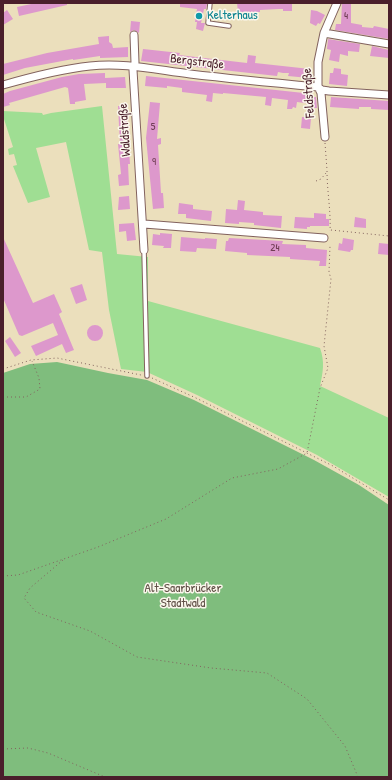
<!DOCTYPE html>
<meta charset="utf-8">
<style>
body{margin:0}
#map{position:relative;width:392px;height:780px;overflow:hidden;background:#ebdfbc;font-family:"Patrick Hand",sans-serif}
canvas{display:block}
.frame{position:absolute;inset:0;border:4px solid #4a1f2b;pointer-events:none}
</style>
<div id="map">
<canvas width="392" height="780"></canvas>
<div class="frame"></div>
</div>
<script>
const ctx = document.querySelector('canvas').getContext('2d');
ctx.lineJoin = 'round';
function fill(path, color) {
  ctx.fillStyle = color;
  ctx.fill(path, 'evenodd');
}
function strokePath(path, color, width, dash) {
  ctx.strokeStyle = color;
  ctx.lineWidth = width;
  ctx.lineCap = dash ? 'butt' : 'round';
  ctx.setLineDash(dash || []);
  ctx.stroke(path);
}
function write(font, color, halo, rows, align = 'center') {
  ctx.font = font + ' "Patrick Hand",sans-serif';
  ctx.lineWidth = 3;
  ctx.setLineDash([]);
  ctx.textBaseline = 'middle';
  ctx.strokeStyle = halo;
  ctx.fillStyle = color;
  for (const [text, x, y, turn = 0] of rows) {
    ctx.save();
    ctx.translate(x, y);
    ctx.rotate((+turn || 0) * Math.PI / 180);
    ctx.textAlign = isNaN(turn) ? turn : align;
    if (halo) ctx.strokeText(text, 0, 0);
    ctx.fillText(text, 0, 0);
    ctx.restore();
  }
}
fill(new Path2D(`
 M102,106L117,254L148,257V301L320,348C325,362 323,372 320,386L389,418V497L317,455L197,395L147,372L121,369L109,310L102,252L89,250L66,142L36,148L50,197L28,203L13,166L17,165L14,154L9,155L8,149L13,147L3,116V111L42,113L43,115L51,113Z`), '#9fde93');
fill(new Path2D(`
 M57,362L108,373L147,380L194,400L314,460L359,485L389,505V777H3V373L30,364Z`), '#7fbd7d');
fill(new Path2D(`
 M36,3H67V5L19,16L17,7Z
 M180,3L207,4L206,9H204L201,23H205L203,31L196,29L197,22H195L197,9L180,7Z
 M237,3H292V11H283V9H279L260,10V12H238Z
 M342,3H351V23L362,25V27L373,28L374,26L389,29V39L335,30L336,24H341Z
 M7,10L13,19L3,25V13Z
 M311,10L317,11L325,15L320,24L318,23L316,26L310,23Z
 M131,21L140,22L139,33L134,30L130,32Z
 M109,36V42L112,44L113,48L128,47V57L100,58V56L73,60V59L25,68L3,75V64L47,53L99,44L98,37Z
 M328,39L360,44L359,52L348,51V56L340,54L339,62L329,60L331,50L327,49Z
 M372,46L389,50V58L370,56Z
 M143,49L180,53L179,55L247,63L248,55L256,56L255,63L310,69L309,78L288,76L289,73H283L278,72L277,76L141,61Z
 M334,68L341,69V74L348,75L347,86L329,84L330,73H333Z
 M105,73V78L125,77L126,88H106V83L84,84L86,100L75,102V104H70L68,88L65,87L9,103L10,105L3,107V94L10,91L62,77L79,74Z
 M146,76L313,94V97H316L317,108H312V104L297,102L296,108L293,107L292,109H287L288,100L272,98L271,106L265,105L266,97L223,93V94L213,93L212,102L206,101L207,95L182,92V88L167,86V88L145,86Z
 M331,97L389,101V110L371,109V107H359V109L330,107Z
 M150,102L160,103L157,139L161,138V144L158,145L161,193H163L164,208L153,209L146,138Z
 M118,106H126L130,164H128L129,185L119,186L118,175L121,174L118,144H120Z
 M302,117L311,118L310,129L301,128Z
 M129,196L130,209L118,210L119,197Z
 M238,200L245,201L244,210L263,212V215L282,216L281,228L254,225V223L239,222V224L225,223L226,209L237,210Z
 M179,203L193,205V209L212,211L211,221L186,218V214H178Z
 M314,213L326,214V219H329V226H310V227H307V229L294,228L295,217L314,218Z
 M355,217L366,219V228L354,227Z
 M134,223L136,240L127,241L126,231L119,232V224Z
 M160,233L172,234L171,248H163L164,246L152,245L153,234L160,235Z
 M3,237L33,303L54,294L62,312L59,314L74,350L66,353L62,344L36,356L31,346L58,335L53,323L22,336L19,335L3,298Z
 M181,237L205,239V238L217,239L216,249L197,248L196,252L180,251Z
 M229,238L283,241L282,244L306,245V248L327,250L326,266H319L320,261L290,259V257L247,255V253L225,251L226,241H228Z
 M343,238L354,240L353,250H351L350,252L338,250L339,243L342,244Z
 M379,243L389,244V255L378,254Z
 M82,284L87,300L76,304L70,288Z
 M87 333a8 8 0 1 1 16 0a8 8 0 1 1-16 0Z
 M10,337L21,353L15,357L5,341Z`), '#dd98cc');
const lane = new Path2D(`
 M210,3L208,23L229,26
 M144,250L147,376`);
const street = new Path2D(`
 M324,33L389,44
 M134,35L135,63L133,70L144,250
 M3,85C31,77 61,69 90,66C123,62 157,70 190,74C233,79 275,83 318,87L322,90L329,91L389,95
 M325,137L321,93L318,87V62L324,33L337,3
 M144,224L324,238`);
strokePath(lane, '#82625e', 5.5);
strokePath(street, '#82625e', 9);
strokePath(new Path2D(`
 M325,143L327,170
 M327,171C327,191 331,211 330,231
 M316,181L321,179L326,173
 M331,230L389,236
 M3,369L31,360L57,358L141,375
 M152,378L196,398L333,466L389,500
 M3,397H26L40,389L39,378L32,361
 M63,560L30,588L24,598L36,612L90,631L137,657L211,668L267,673L307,699L345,746L358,777
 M3,576L18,575L98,547L166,519L232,478L278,469L307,453L320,388L328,368L324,346L331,279L329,272L330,246
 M3,749L28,748L48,753L105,777`), '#82625e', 1, [1, 3]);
strokePath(lane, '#fff', 3.5);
strokePath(street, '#fff', 7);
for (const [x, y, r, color] of [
 [199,16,4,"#0f9aa8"]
]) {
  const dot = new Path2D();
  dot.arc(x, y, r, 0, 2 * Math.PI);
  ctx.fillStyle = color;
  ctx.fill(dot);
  strokePath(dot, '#fbf7ec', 1.5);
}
write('11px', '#6f3d53', null, [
 ["4",346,16],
 ["5",153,127],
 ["9",154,162],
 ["24",275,248]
]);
write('13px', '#0d838f', '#fbf7ec', [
 ["Kelterhaus",207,16]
], 'left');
write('13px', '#4a1f2b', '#fbf7ec', [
 ["Bergstraße",197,62,7],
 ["Feldstraße",309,93,-94],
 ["Waldstraße",125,130,-94]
]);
write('13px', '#5f4f45', '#fbf7ec', [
 ["Alt-Saarbrücker",183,589],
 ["Stadtwald",183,604]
]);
</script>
